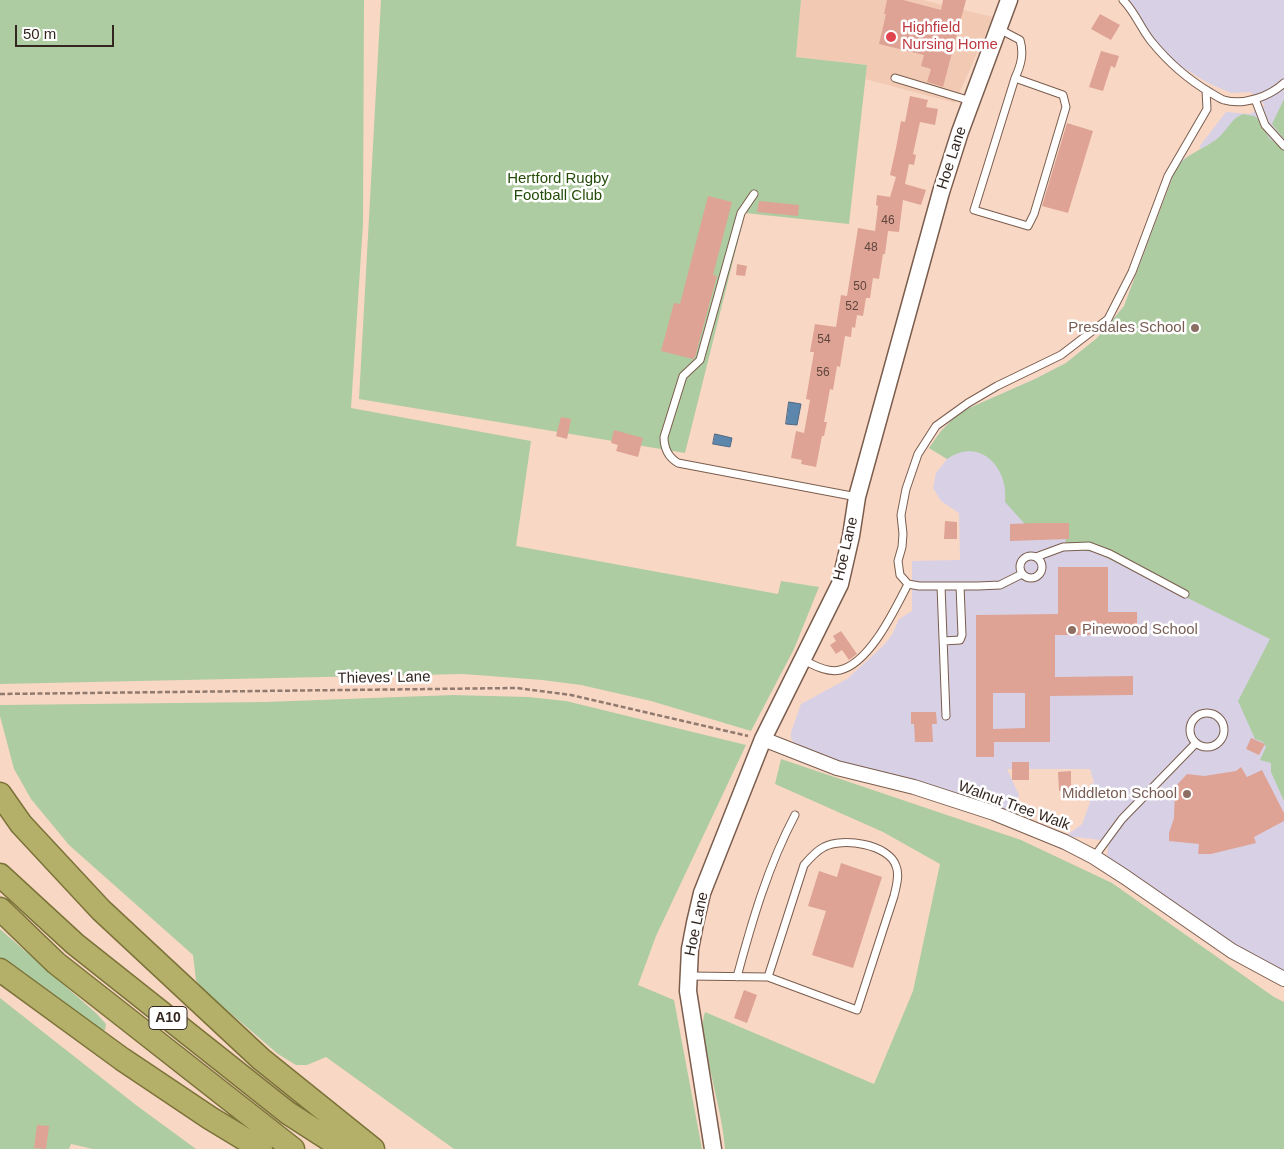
<!DOCTYPE html>
<style>
body{margin:0}
#map{position:relative;width:1284px;height:1149px;overflow:hidden;background:#f9d7c5;font-family:Arial,sans-serif}
canvas{display:block}
.scale{position:absolute;left:15px;top:25px;width:99px;height:22px;box-sizing:border-box;border:2px solid #332620;border-top:0;padding-left:6px;font-size:15px;line-height:18px;white-space:nowrap;color:#332620;-webkit-text-stroke:4px #fff;paint-order:stroke}
</style>
<div id="map">
<canvas width="1284" height="1149"></canvas>
<div class="scale">50 m</div>
</div>
<script>
const ctx = document.querySelector('canvas').getContext('2d');
ctx.lineJoin = 'round';
function fill(path, color) {
  ctx.fillStyle = color;
  ctx.fill(path, 'evenodd');
}
function strokePath(path, color, width, dash) {
  ctx.strokeStyle = color;
  ctx.lineWidth = width;
  ctx.lineCap = dash ? 'butt' : 'round';
  ctx.setLineDash(dash || []);
  ctx.stroke(path);
}
function write(font, color, halo, rows, align = 'center') {
  ctx.font = font + ' Arial,sans-serif';
  ctx.lineWidth = 5;
  ctx.setLineDash([]);
  ctx.textBaseline = 'middle';
  ctx.strokeStyle = halo;
  ctx.fillStyle = color;
  for (const [text, x, y, turn = 0] of rows) {
    ctx.save();
    ctx.translate(x, y);
    ctx.rotate((+turn || 0) * Math.PI / 180);
    ctx.textAlign = isNaN(turn) ? turn : align;
    if (halo) ctx.strokeText(text, 0, 0);
    ctx.fillText(text, 0, 0);
    ctx.restore();
  }
}
fill(new Path2D(`
 M801,0H923L993,17L955,103L865,79L867,65L796,57Z`), '#f2cab4');
fill(new Path2D(`
 M1121,0H1284V974L1236,946L1185,909L1107,860L1108,846L1101,840L1066,836L1082,824L1090,802V784L1094,783L1090,769H1007L1019,795L1009,818L831,760L796,747L791,738V732L801,704L847,679L883,646L892,635L899,619L912,611V561L960,560L959,513L941,501L933,488L936,473L947,459L929,448L941,431L954,418L967,409L1035,379L1066,363L1097,338L1124,306L1176,168L1183,159L1202,149L1199,147L1226,112L1250,114L1265,105L1250,92L1231,93L1208,83L1185,69L1169,57Z`), '#d8d1e6');
fill(new Path2D(`
 M0,0H364L363,224L351,408L531,441L516,546L778,594L781,581L819,587L794,649L751,731L651,701L581,685L542,680L463,674L0,684Z
 M381,0H801L796,57L867,65L849,224L745,213L685,453L359,399Z
 M1284,99V139L1272,124Z
 M1243,114L1254,116L1258,119L1269,138L1284,150V801L1271,772V763L1260,760L1266,747L1263,742L1255,739L1238,701L1270,639L1095,552L1066,549L1065,531L1032,532L1005,502C1009,468 980,436 947,459L929,448L941,431L954,418L967,409L1035,379L1066,363L1097,338L1115,317L1124,306L1176,168C1187,153 1203,150 1218,138C1227,131 1231,118 1243,114Z
 M453,695L528,697L566,701L746,745L656,936L638,985L674,1000L702,1149H454L326,1057L307,1065H296L278,1054L201,988L196,980L193,955L69,845L31,799L14,769L0,716V705L265,702Z
 M781,759L1021,840L1112,883L1274,997L1284,1002V1149H725C723,1123 716,1098 711,1073C706,1054 699,1032 705,1012L874,1084L913,991L940,864L883,832L775,784Z
 M0,929L96,1013L106,1024L105,1030L101,1031L64,1007L0,957Z
 M0,998L136,1105L196,1149H93L71,1144L69,1149H0Z`), '#aecca1');
const water = new Path2D(`
 M789,402L801,404L797,425L786,424Z
 M715,434L732,438L730,447L713,444Z`);
fill(water, '#5d86ad');
strokePath(water, '#506983', 1);
fill(new Path2D(`
 M887,0H903L941,10L943,0H966L943,87L927,82L931,69L921,66L924,55L879,44L886,14H884Z
 M1100,14L1120,25L1111,40L1091,29Z
 M1101,51L1119,56L1115,68L1111,66L1103,91L1089,87Z
 M910,96L928,100L926,107L938,109L935,125L920,122L913,154L916,155L914,165L909,164L905,184L926,190L921,205L903,200L899,232L888,231L885,254H883L879,279L873,278L870,298H866L863,316L857,315L855,328L852,327L851,337L845,336L840,367L837,366L833,390L830,389L824,422H827L824,436H822L816,467L801,464L802,460L791,458L796,431L804,433L810,400L806,399L814,352H810L815,324L836,327L841,295L847,296L858,228L875,231L878,206L876,205L877,195L890,197L896,177L890,175L896,148L901,121L905,122Z
 M1067,123L1093,131L1068,213L1042,206Z
 M708,196L732,202L713,275L717,276L695,357L693,359L661,351L674,303L680,304Z
 M759,201L799,205L798,216L757,212Z
 M737,264L747,266L745,276L736,275Z
 M561,417L571,419L567,439L556,436Z
 M614,430L643,438L638,457L616,451L618,445L611,443Z
 M945,521L957,522V539H944Z
 M1035,523H1069V539L1010,541V524Z
 M1058,567H1108V612H1137V626L1113,627V635H1055V677L1133,676V695L1050,696V742H994V757H976V615L1058,614ZM993,693H1025V728L993,729Z
 M841,631L857,654L849,660L842,650L836,654L830,645L836,641L833,636Z
 M911,712H936L937,724H932L933,742H915L914,724H911Z
 M1251,738L1265,744L1259,755L1246,749Z
 M1012,762H1029V780H1012Z
 M1241,767L1247,777L1262,770L1284,813V821L1254,837L1256,843L1211,854H1198L1199,844L1169,841V833L1174,818L1175,787L1187,774L1204,776L1236,771Z
 M1071,771V790L1059,791L1058,772Z
 M841,863L882,877L853,968L812,955L826,911L808,906L819,871L837,877Z
 M744,990L757,995L747,1023L734,1018Z
 M37,1125L49,1126L46,1149L34,1148Z`), '#dea395');
const service = new Path2D(`
 M1123,0C1135,12 1140,27 1151,41C1168,62 1187,79 1211,93C1215,95 1220,99 1224,100C1244,106 1270,96 1284,83
 M999,29L1020,40C1024,54 1021,65 1015,78L974,210L1028,226L1034,214L1066,107L1063,95L1015,78
 M895,78L971,101
 M1255,99L1265,125L1284,146
 M754,194L741,213L700,360L683,376L664,437C664,449 668,457 678,463L857,497
 M1020 567a11 11 0 1 1 22 0a11 11 0 1 1-22 0Z
 M1036,557L1063,547L1089,546L1110,554L1185,594
 M1022,574L1000,585L978,586H919L908,584L900,575L898,561L902,547L903,534L901,515L906,489L918,454L936,426L968,403L997,386L1061,355L1108,319L1132,272L1168,176L1207,109L1206,90
 M941,586L946,716
 M944,641L960,640L962,635L960,586
 M803,660C814,665 827,673 840,670C870,663 895,609 908,584
 M1190 730a17 17 0 1 1 34 0a17 17 0 1 1-34 0Z
 M1094,857L1122,819L1196,743
 M689,976L768,977L804,865C810,858 816,851 824,847C842,837 889,844 896,866C900,875 896,887 894,896L857,1010L768,977
 M737,977C752,921 768,866 795,815`);
const minor = new Path2D(`
 M763,739L837,768L914,787L994,813L1065,842L1094,857L1125,877L1232,951L1284,979`);
const tertiary = new Path2D(`
 M713,1149L688,991L690,949L695,923L702,893L763,739L840,584L851,536L857,497L941,192L960,132L1009,0`);
const trunk = new Path2D(`
 M0,794L21,824L101,910L261,1059L373,1149
 M0,875L75,944L288,1113L344,1149
 M0,909L56,963L293,1149
 M0,970L122,1059L210,1118L261,1149`);
strokePath(service, '#7a5d4d', 9);
strokePath(minor, '#7a5d4d', 16);
strokePath(tertiary, '#7a5d4d', 19);
strokePath(trunk, '#7b7338', 25);
strokePath(new Path2D(`
 M0,694L517,688L571,695L748,736`), '#90796e', 2.5, [5, 2.5]);
strokePath(service, '#fff', 7);
strokePath(minor, '#fff', 14);
strokePath(tertiary, '#fff', 16);
strokePath(trunk, '#b4b06a', 22);
for (const [x, y, r, color] of [
 [891,37,6,"#e0444e"],
 [1195,328,5,"#8d6e63"],
 [1072,630,5,"#8d6e63"],
 [1187,794,5,"#8d6e63"]
]) {
  const dot = new Path2D();
  dot.arc(x, y, r, 0, 2 * Math.PI);
  ctx.fillStyle = color;
  ctx.fill(dot);
  strokePath(dot, '#fff', 2);
}
write('12px', '#5e453d', null, [
 ["46",888,221],
 ["48",871,248],
 ["50",860,287],
 ["52",852,307],
 ["54",824,340],
 ["56",823,373]
]);
for (const [x, y, w] of [
 [168,1018,38]
]) {
  const box = new Path2D();
  box.roundRect(x - w / 2, y - 11.5, w, 23, 4);
  ctx.fillStyle = '#fff';
  ctx.fill(box);
  strokePath(box, '#332620', 1);
}
write('bold 14px', '#332620', null, [
 ["A10",168,1018]
]);
write('15px', '#be3a42', '#fff', [
 ["Highfield",902,28],
 ["Nursing Home",902,45]
], 'left');
write('15px', '#332620', '#fff', [
 ["Hoe Lane",952,158,-72],
 ["Hoe Lane",846,549,-77],
 ["Thieves' Lane",384,678,-1],
 ["Walnut Tree Walk",1014,806,20],
 ["Hoe Lane",697,924,-78]
]);
write('15px', '#254d09', '#fff', [
 ["Hertford Rugby",558,179],
 ["Football Club",558,196]
]);
write('15px', '#785e54', '#fff', [
 ["Presdales School",1185,328],
 ["Pinewood School",1082,630,"left"],
 ["Middleton School",1177,794]
], 'right');
</script>
